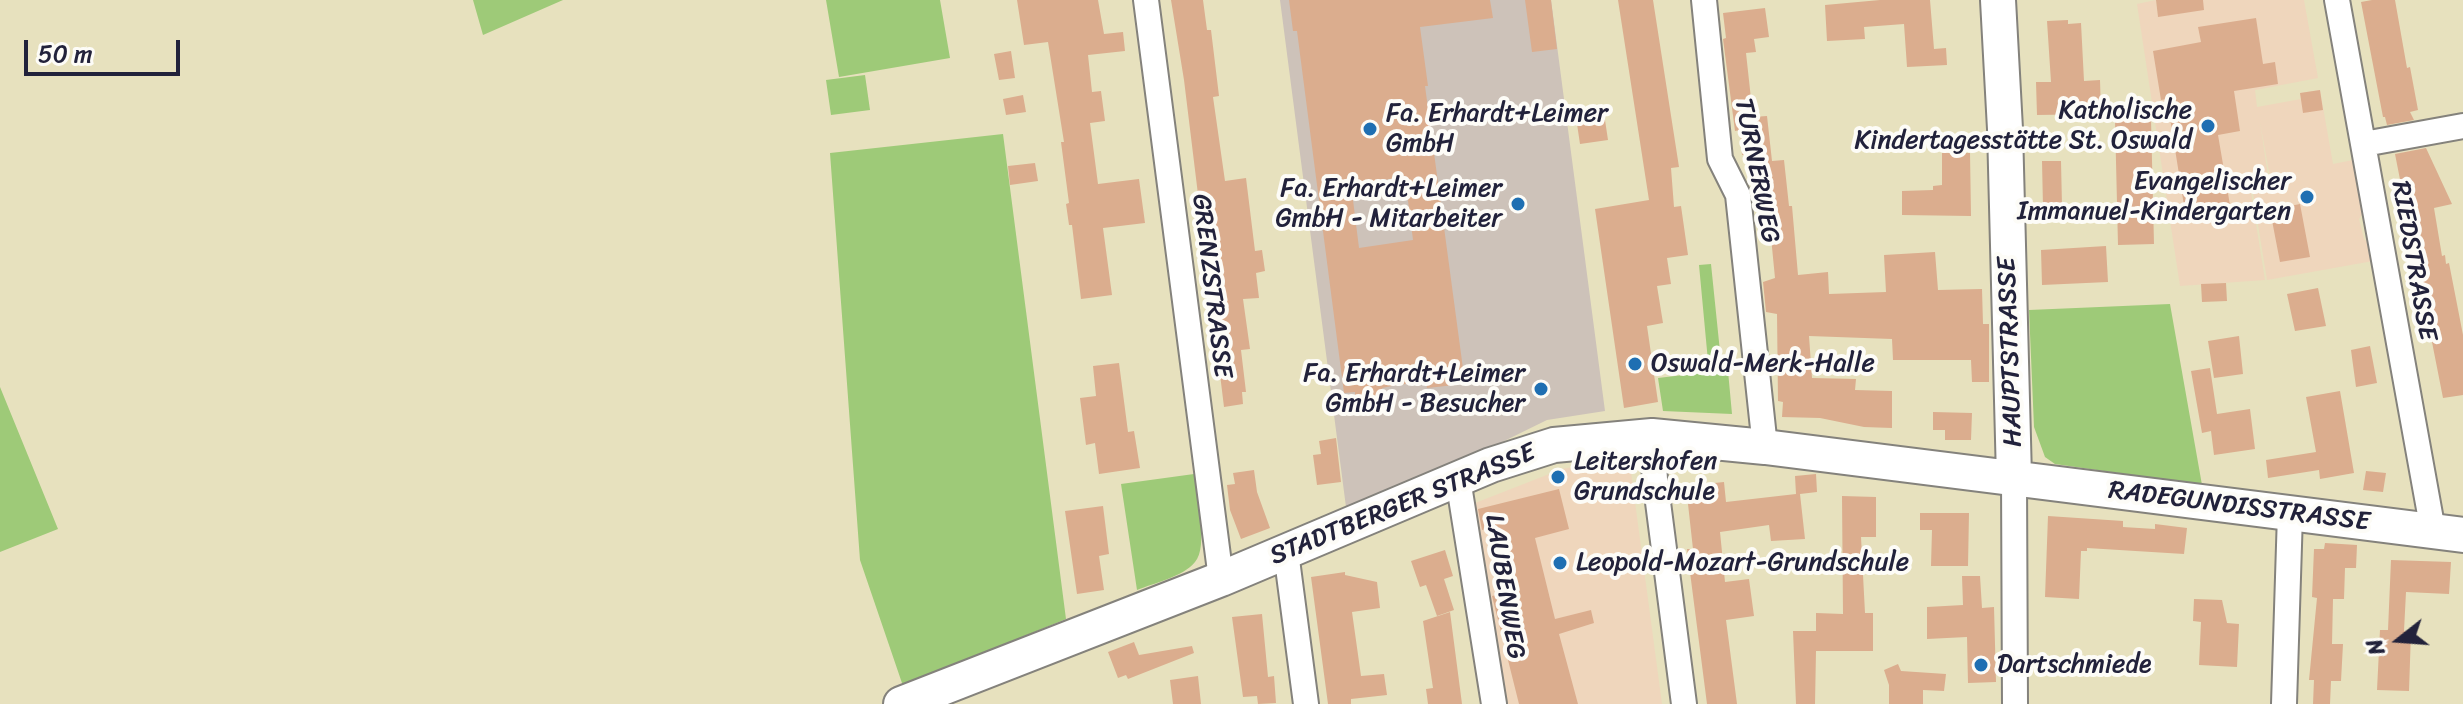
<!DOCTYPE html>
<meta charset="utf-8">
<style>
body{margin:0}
#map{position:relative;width:2463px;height:704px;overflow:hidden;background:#e7e1be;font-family:Sriracha,sans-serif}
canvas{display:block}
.north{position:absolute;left:2359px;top:600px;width:80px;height:80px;-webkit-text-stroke:6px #fdfcf7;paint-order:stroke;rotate:253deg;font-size:22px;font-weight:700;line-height:32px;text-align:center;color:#22223b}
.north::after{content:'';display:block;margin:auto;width:28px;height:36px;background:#22223b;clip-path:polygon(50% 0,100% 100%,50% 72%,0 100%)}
.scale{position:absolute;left:24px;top:40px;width:156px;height:36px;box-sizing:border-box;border:4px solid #22223b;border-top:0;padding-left:10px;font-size:24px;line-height:28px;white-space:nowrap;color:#22223b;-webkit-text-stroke:6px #fdfcf7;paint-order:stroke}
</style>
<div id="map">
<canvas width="2463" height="704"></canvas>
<div class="north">N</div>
<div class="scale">50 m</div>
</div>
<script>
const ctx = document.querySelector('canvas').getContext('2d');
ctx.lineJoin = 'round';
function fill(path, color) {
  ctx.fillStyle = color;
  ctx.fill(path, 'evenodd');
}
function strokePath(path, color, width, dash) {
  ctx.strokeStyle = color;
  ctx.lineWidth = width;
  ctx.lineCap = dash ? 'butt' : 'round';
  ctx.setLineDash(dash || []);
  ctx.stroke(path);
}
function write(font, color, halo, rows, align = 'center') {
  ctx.font = font + ' Sriracha,sans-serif';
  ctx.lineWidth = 8;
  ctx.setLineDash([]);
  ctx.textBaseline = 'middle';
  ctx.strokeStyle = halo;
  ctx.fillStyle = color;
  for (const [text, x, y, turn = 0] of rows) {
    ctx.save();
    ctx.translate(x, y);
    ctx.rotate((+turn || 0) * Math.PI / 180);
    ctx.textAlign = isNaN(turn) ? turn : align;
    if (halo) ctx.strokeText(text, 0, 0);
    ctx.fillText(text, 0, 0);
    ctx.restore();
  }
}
fill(new Path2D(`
 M2156,0L2158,16L2188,0H2304L2318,78L2255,90L2257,107L2301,99L2300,93L2320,90L2333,164L2353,160L2364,212L2359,219L2364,239L2370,244L2373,261L2267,280L2251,181L2270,177L2260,122L2268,176L2249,180L2265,280L2180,286L2137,4Z
 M1629,457L1662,704H1498L1470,505L1562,469Z`), '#efd6bc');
fill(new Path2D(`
 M1280,0H1551L1605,411L1547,420L1494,446L1346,507Z`), '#cdc2b9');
fill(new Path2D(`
 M473,0H563L483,35Z
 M826,0H940L950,58L839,77Z
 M865,75L870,110L831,115L826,80Z
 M1003,134L1066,619L903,686L860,560L830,153Z
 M1711,264L1722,371H1728L1732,414L1663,411L1658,378L1709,372L1699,265Z
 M2170,304L2202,485L2055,464L2045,457L2034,427L2029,310Z
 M0,387L58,529L0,552Z
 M1194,474C1196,494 1209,547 1195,562C1183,577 1154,583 1137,590L1121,484Z`), '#9eca78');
fill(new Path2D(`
 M1017,0H1098L1104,34L1123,32L1125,51L1088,55L1092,92L1101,91L1105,121L1090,123L1098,184L1139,179L1145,223L1103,228L1112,295L1081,299L1072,225H1069L1066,204L1069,203L1061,142H1064L1048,42L1024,45Z
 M1171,0H1203L1207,30H1211L1219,96L1213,97L1225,181L1246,178L1255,251L1262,250L1265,271L1256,273L1259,298L1243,299L1250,349L1241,350L1246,392H1242L1243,404L1224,407L1184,80Z
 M1289,0H1490L1493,18L1420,27L1428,86H1425L1464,376L1454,377L1455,385L1427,388L1426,381L1392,386L1382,388L1383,395L1355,399V392L1344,393L1297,31H1293ZM1405,177L1413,240L1359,248L1351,184Z
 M1525,0H1551L1557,49L1532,52Z
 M1618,0H1653L1679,167L1671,168L1674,207L1681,206L1688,255L1667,258L1671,284L1657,286L1663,323L1647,326L1658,402L1624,408L1595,209L1649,200Z
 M1880,0H1930L1934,49L1946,48L1947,65L1907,67L1904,24L1864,27L1865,39L1827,41L1825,5Z
 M2156,0H2203L2204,10L2158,17Z
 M2372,0H2395L2407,68L2410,67L2418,110L2410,112L2414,120L2387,125L2385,117H2383L2361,2Z
 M1765,8L1769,37L1754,39L1756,52L1746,53L1753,117L1767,116L1772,161L1784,160L1789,206H1792L1798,275L1828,272L1829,294L1886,292L1884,255L1935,252L1938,290L1982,289L1983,324H1989V382H1972L1971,360H1893L1892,339L1809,336L1812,378L1856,379L1855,390L1892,391V428L1864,427L1820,418L1782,417L1783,402L1778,401L1777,314L1766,312L1763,282L1775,278L1771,237H1763L1760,209L1756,210L1750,154L1742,155L1740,130L1735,131L1723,39L1726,38L1723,13Z
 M2256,18L2263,64L2275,62L2278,84L2234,91L2240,131L2218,135L2231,211L2186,218L2167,99L2161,100L2153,51L2201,42L2198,27Z
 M2068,20V24L2081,23L2084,81L2100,80L2101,114L2037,115L2036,82H2051L2047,21Z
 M1011,51L1015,78L999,80L994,54Z
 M2320,90L2323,110L2303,113L2300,93Z
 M1023,95L1026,112L1006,115L1003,99Z
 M2151,119L2154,244L2118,245L2115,120Z
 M1605,120L1608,140L1580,144L1577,124Z
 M2426,148L2452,204L2434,208L2442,256L2445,255L2446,264L2449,263L2463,335V395L2443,398L2395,154Z
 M1942,153H1970L1971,216L1902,215V191L1933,190V186L1942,185Z
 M2042,161H2061L2062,206L2043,207Z
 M1035,163L1038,181L1010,185L1008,166Z
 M2300,204L2310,257L2280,262L2270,210Z
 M2106,246L2108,282L2042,285L2041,250Z
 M2226,283L2227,301L2202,302L2201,284Z
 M2318,288L2326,326L2295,331L2287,294Z
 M2239,336L2243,374L2214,378L2208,341Z
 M2370,346L2377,383L2356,387L2351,350Z
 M1119,363L1128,432L1134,431L1140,468L1099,474L1095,443L1086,445L1080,398L1096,396L1093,366Z
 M2210,368L2217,414L2250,409L2255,449L2214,455L2211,431L2202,433L2191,371Z
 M2340,391L2354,473L2320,479L2319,470L2268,478L2266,460L2316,452L2306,397Z
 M1933,412L1972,413L1971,440H1945V430H1933Z
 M1336,438L1341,482L1317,485L1313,455L1321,454L1319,441Z
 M1254,470L1257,492L1270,528L1241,539L1230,510L1227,485L1235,484L1233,473Z
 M2366,471L2386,473L2383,492L2363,490Z
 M1816,474L1817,492L1800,494L1805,539L1771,541L1769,525L1720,532L1725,582L1749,579L1754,616L1726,620L1737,704H1707L1687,549H1693L1686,486L1724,482L1726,502L1796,494L1795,476Z
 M1559,489L1569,529L1535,538L1555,619L1591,610L1594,623L1559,634L1578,704H1519L1492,596L1512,591L1496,526L1482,530L1478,509Z
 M1842,496L1876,497V537H1861L1865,613H1873V651H1816L1815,704H1796L1793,631H1816V613L1843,614Z
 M1103,506L1109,554L1099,556L1104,590L1077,594L1065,511Z
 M1920,513H1969L1968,566H1931L1932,530H1920Z
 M2048,516L2123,521V527L2155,529V524L2187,528L2184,554L2087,548V551H2081L2079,599L2045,597Z
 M2325,543L2357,545L2356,568H2345L2344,599H2333L2332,644H2343L2341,681H2331L2330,704H2313L2314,680H2309L2317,598L2312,597L2314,549H2324Z
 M1445,550L1453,576L1444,579L1454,610L1437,616L1426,585L1420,587L1411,561Z
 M2391,560L2451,562L2449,594L2406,592L2404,631L2411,632L2409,691L2377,690L2380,630H2388Z
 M1345,572V575L1377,582L1380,608L1352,612L1361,676L1384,674L1387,695L1351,699V704H1328L1311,577Z
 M1962,576H1980L1982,608L1994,607L1996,682L1968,683L1967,637L1927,639V607L1963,605Z
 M2194,599L2222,600L2227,623L2239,624L2237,667L2199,665L2201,622L2193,621Z
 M1450,612L1462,704H1428L1426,689L1433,688L1423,621Z
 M1262,614L1268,677L1274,676L1276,703L1258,704L1257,696L1243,697L1232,617Z
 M1134,642L1139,655L1192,646L1194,653L1128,679L1126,675L1118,678L1108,652Z
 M1898,664L1901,671L1946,674L1944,691L1923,690V704H1889V685L1884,670Z
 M1198,676L1201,704H1173L1170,680Z`), '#dbad8e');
const street = new Path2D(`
 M1146,0L1221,579
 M1704,0L1720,159L1738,195L1765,447
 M2337,0L2433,531
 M2364,144L2463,126
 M1652,436L1655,479L1684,704
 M2014,478L2015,704
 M1458,479L1494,704
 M1286,552L1306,704
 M2284,704L2290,514`);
const secondary = new Path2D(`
 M1998,0L2005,129L2014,478
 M901,704L1221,579L1491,465L1554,445L1652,436L1765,447L2463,535`);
strokePath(street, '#84827c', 28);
strokePath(secondary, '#84827c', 38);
strokePath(street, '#fff', 24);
strokePath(secondary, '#fff', 34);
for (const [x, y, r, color] of [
 [2208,126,8,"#1f6fb2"],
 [1370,129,8,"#1f6fb2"],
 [2307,197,8,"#1f6fb2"],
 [1518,204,8,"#1f6fb2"],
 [1635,364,8,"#1f6fb2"],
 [1541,389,8,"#1f6fb2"],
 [1558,477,8,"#1f6fb2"],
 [1560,563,8,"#1f6fb2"],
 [1981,665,8,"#1f6fb2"]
]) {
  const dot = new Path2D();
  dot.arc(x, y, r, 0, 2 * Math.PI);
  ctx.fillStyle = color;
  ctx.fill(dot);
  strokePath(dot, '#fdfcf7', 3);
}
write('26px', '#22223b', '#fdfcf7', [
 ["Katholische",2192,111,"right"],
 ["Kindertagesstätte St. Oswald",2192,141,"right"],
 ["Fa. Erhardt+Leimer",1386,114],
 ["GmbH",1386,144],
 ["Evangelischer",2291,182,"right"],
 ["Immanuel-Kindergarten",2291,212,"right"],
 ["Fa. Erhardt+Leimer",1502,189,"right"],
 ["GmbH - Mitarbeiter",1502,219,"right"],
 ["Oswald-Merk-Halle",1651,364],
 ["Fa. Erhardt+Leimer",1525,374,"right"],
 ["GmbH - Besucher",1525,404,"right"],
 ["Leitershofen",1574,462],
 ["Grundschule",1574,492],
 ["Leopold-Mozart-Grundschule",1576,563],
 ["Dartschmiede",1997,665]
], 'left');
write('26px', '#22223b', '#fdfcf7', [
 ["TURNERWEG",1756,171,79],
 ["RIEDSTRASSE",2413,261,80],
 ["GRENZSTRASSE",1211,286,83],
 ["HAUPTSTRASSE",2011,352,-92],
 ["STADTBERGER STRASSE",1403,505,-22],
 ["RADEGUNDISSTRASSE",2239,507,7],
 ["LAUBENWEG",1504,587,81]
]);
</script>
